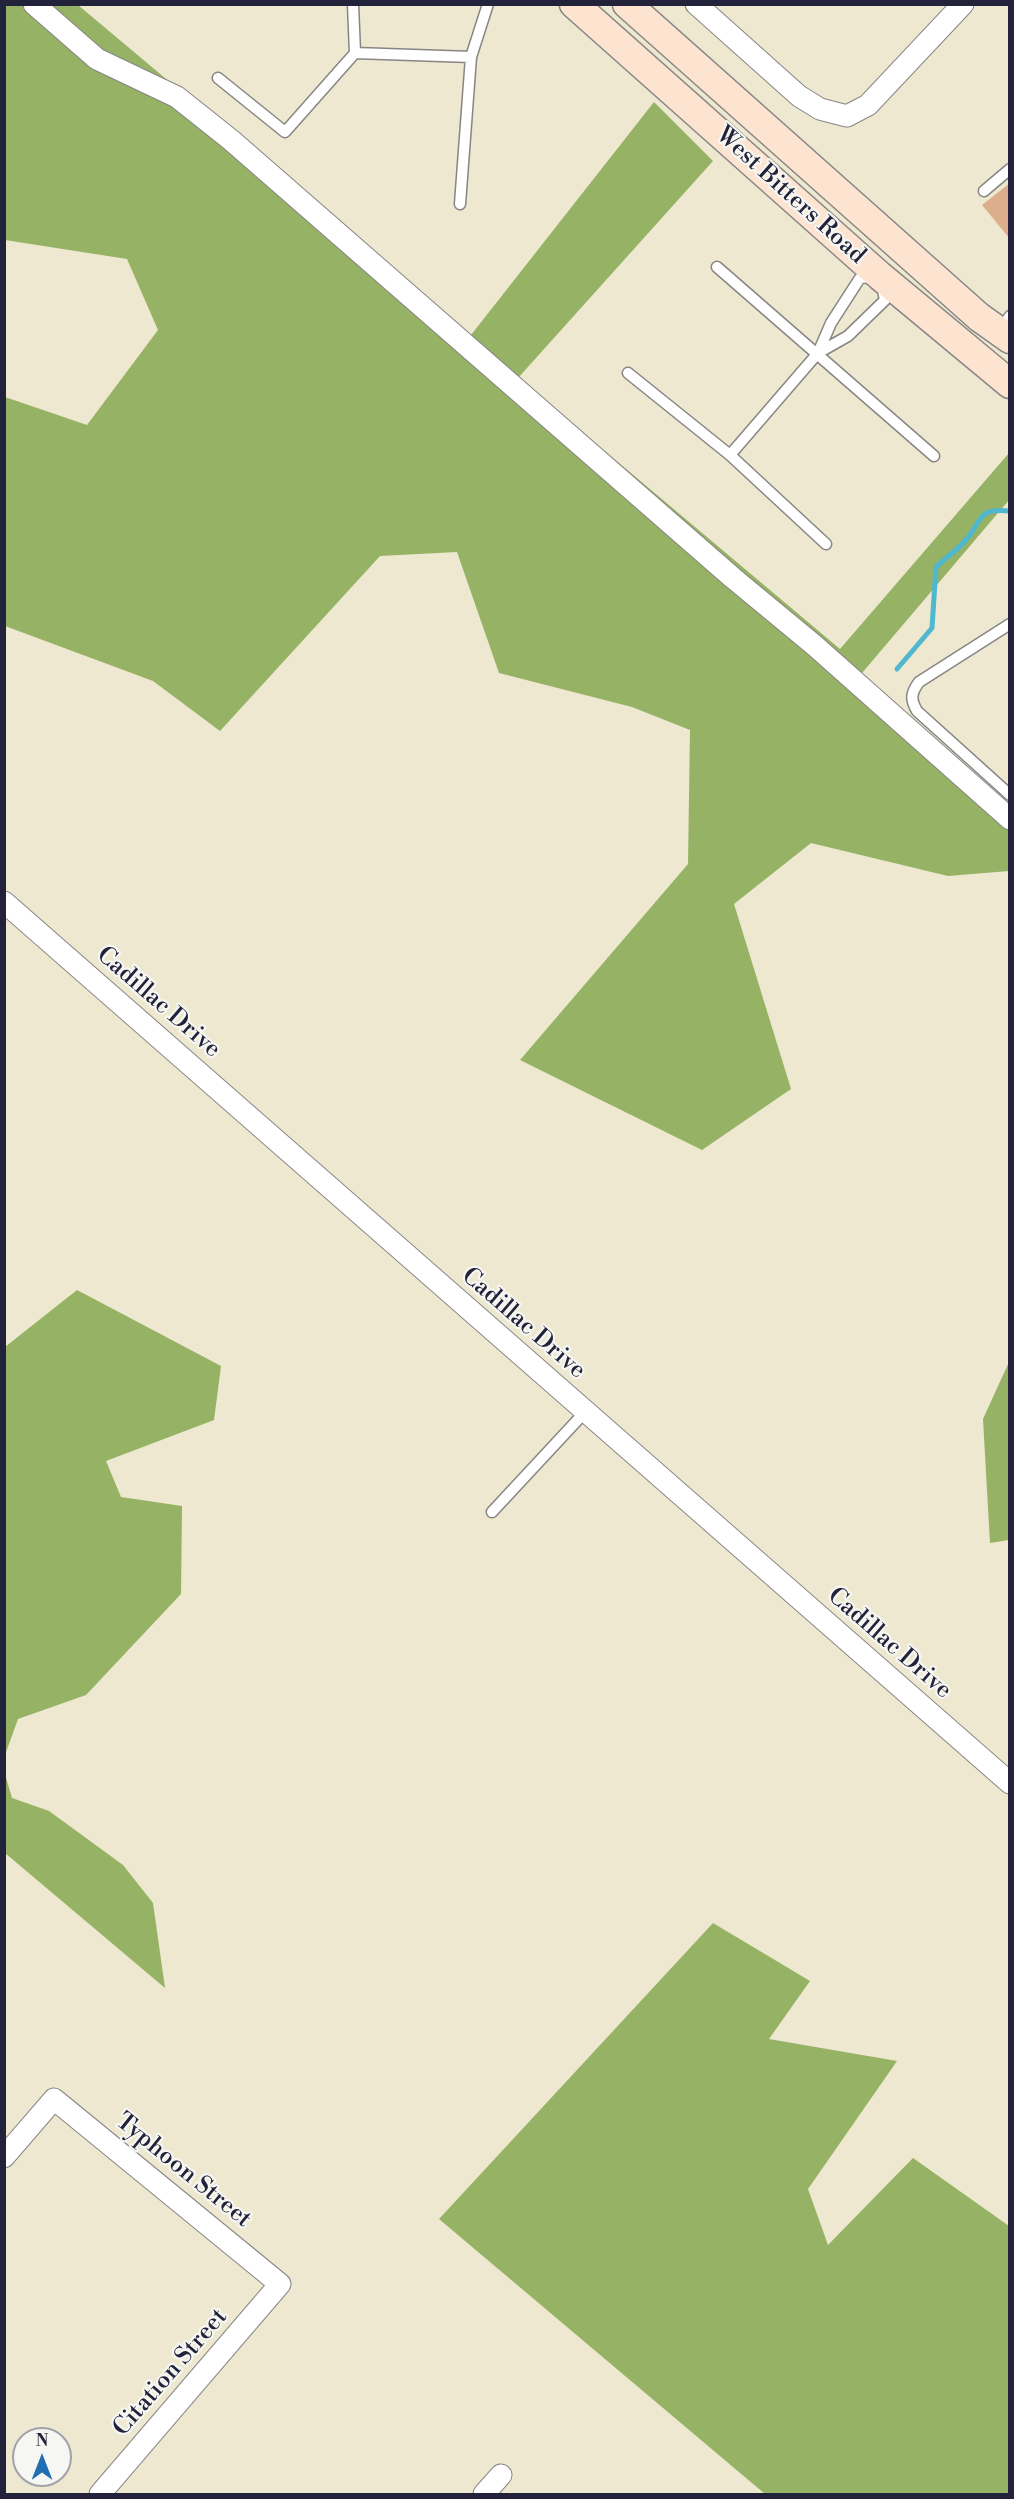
<!DOCTYPE html>
<style>
body{margin:0}
#map{position:relative;width:1014px;height:2499px;overflow:hidden;background:#ede8cf;font-family:"Libre Bodoni",serif}
canvas{display:block}
.frame{position:absolute;inset:0;border:6px solid #22223b;pointer-events:none}
.north{position:absolute;left:12px;top:2427px;width:60px;height:60px;box-sizing:border-box;background:#f6f6f2;border:2px solid #a1a1a9;border-radius:50%;rotate:0deg;font-size:16px;font-weight:700;line-height:24px;text-align:center;color:#22223b}
.north::after{content:'';display:block;margin:auto;width:21px;height:27px;background:#1f6fb2;clip-path:polygon(50% 0,100% 100%,50% 72%,0 100%)}
</style>
<div id="map">
<canvas width="1014" height="2499"></canvas>
<div class="frame"></div>
<div class="north">N</div>
</div>
<script>
const ctx = document.querySelector('canvas').getContext('2d');
ctx.lineJoin = 'round';
function fill(path, color) {
  ctx.fillStyle = color;
  ctx.fill(path, 'evenodd');
}
function strokePath(path, color, width, dash) {
  ctx.strokeStyle = color;
  ctx.lineWidth = width;
  ctx.lineCap = dash ? 'butt' : 'round';
  ctx.setLineDash(dash || []);
  ctx.stroke(path);
}
function write(font, color, halo, rows, align = 'center') {
  ctx.font = font + ' "Libre Bodoni",serif';
  ctx.lineWidth = 4.5;
  ctx.setLineDash([]);
  ctx.textBaseline = 'middle';
  ctx.strokeStyle = halo;
  ctx.fillStyle = color;
  for (const [text, x, y, turn = 0] of rows) {
    ctx.save();
    ctx.translate(x, y);
    ctx.rotate((+turn || 0) * Math.PI / 180);
    ctx.textAlign = isNaN(turn) ? turn : align;
    if (halo) ctx.strokeText(text, 0, 0);
    ctx.fillText(text, 0, 0);
    ctx.restore();
  }
}
fill(new Path2D(`
 M4,5H78L471,335L654,102L713,161L518,378L840,649L1009,453V500L862,673L1009,804V871L948,876L811,843L734,904L791,1089L702,1150L520,1060L688,864L690,730L632,707L499,673L457,552L380,556L220,731L153,681L5,626V397L87,425L158,330L127,259L5,240Z
 M77,1290L221,1366L214,1420L106,1461L121,1497L182,1506L181,1594L86,1695L18,1719L5,1755V1347Z
 M1009,1362V1540L990,1543L983,1419Z
 M5,1774L12,1798L49,1811L123,1865L153,1903L165,1988L5,1853Z
 M713,1923L810,1981L769,2039L897,2061L808,2189L828,2245L913,2158L1009,2226V2494H765L439,2219Z`), '#96b264');
strokePath(new Path2D(`
 M897,669L932,628L936,567C945,558 956,551 964,542C983,522 975,507 1010,511`), '#4fb7ce', 5);
fill(new Path2D(`
 M1010,183V239L982,205Z`), '#dcae8d');
const service = new Path2D(`
 M353,4L355,53L471,57
 M218,78L285,132L355,53
 M984,191L1010,169
 M460,204L471,57L488,4
 M717,267L934,456
 M999,331L1010,316
 M818,353L848,336L885,300L882,285
 M628,373L730,455L826,544
 M730,455L818,353L831,323L860,278L873,277
 M1010,624L919,682C911,693 910,699 917,711L1010,795
 M492,1512L585,1412`);
const minor = new Path2D(`
 M34,4L97,59L177,97L231,140L733,578L814,645L1010,819
 M696,4L799,96L820,109L847,116L868,105L963,4
 M4,902L1010,1783
 M4,2157L54,2099L280,2284L100,2494
 M484,2494L501,2475`);
const secondary = new Path2D(`
 M574,4L880,276L1010,384
 M627,4L979,317L1010,339`);
strokePath(service, '#888585', 13);
strokePath(minor, '#888585', 23);
strokePath(secondary, '#888585', 31);
strokePath(service, '#fff', 10);
strokePath(minor, '#fff', 21);
strokePath(secondary, '#fde4d1', 28);
write('24px', '#22223b', '#f6f6f2', [
 ["West Bitters Road",790,196,42],
 ["Cadillac Drive",158,1003,41],
 ["Cadillac Drive",523,1324,41],
 ["Cadillac Drive",889,1644,41],
 ["Typhoon Street",183,2171,39],
 ["Citation Street",171,2373,-49]
]);
</script>
